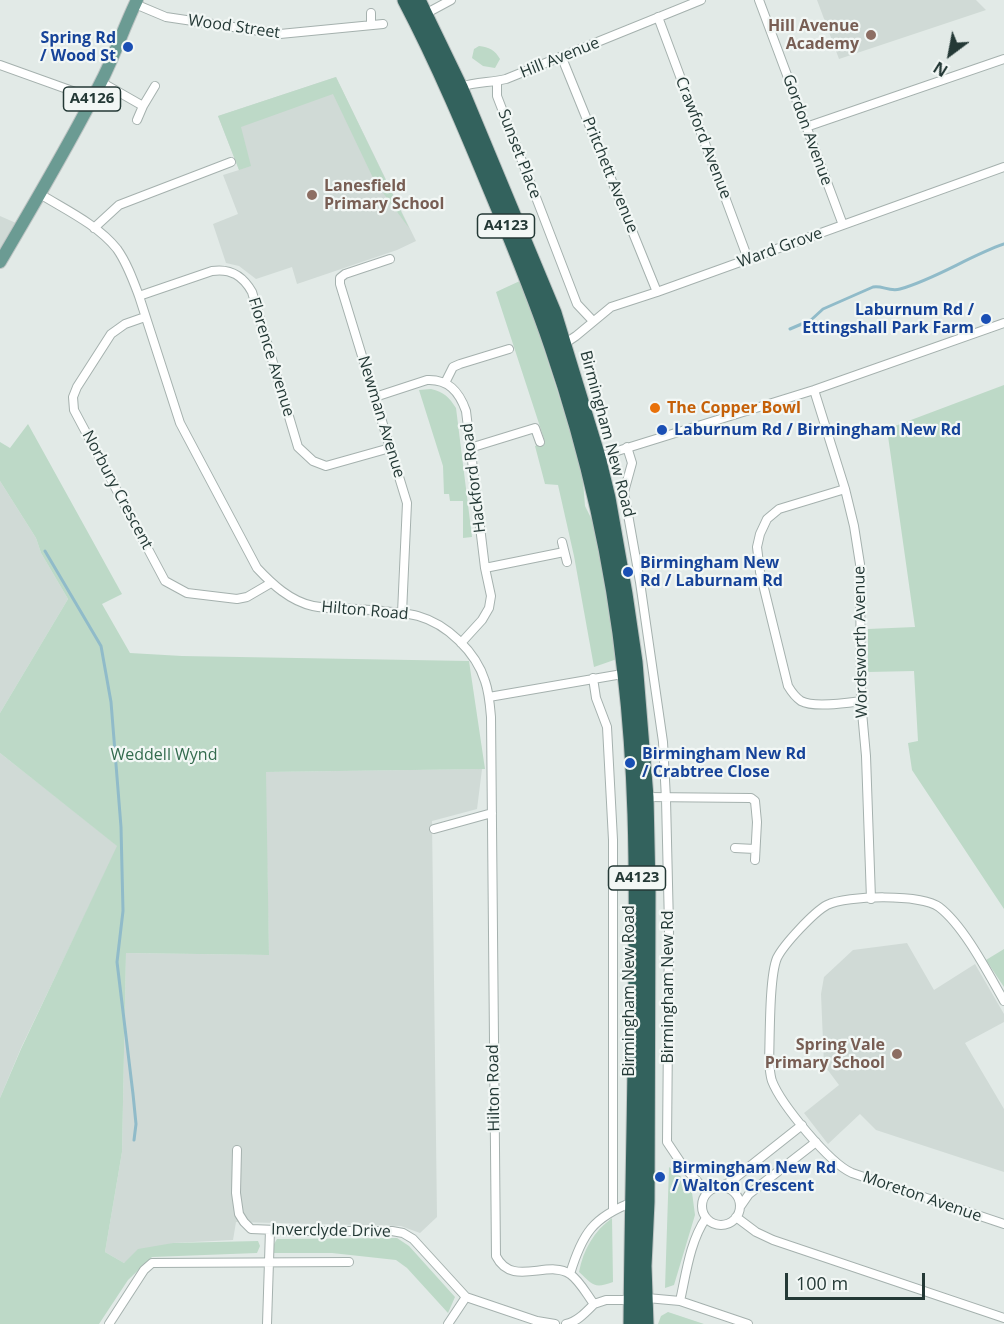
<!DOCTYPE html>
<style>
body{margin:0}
#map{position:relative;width:1004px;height:1324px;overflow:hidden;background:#e2eae7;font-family:"Open Sans",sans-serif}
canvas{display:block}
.north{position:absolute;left:920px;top:24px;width:60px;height:60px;-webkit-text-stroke:4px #f2f7f5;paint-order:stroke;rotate:212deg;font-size:16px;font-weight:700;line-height:24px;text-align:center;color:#243936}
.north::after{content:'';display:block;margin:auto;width:21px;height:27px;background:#243936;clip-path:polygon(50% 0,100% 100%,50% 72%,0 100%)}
.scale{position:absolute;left:785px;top:1273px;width:140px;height:27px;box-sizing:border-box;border:3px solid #243936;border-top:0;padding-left:8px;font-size:18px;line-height:21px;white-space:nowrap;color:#243936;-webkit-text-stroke:4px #f2f7f5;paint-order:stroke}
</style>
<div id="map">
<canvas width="1004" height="1324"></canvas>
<div class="north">N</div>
<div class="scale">100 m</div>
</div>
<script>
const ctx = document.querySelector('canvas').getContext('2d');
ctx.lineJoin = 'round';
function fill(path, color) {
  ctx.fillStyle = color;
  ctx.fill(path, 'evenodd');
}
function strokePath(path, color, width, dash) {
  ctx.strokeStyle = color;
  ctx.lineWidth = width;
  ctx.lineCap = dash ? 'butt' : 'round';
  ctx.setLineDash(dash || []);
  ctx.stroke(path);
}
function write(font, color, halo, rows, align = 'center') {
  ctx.font = font + ' "Open Sans",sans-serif';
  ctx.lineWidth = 4.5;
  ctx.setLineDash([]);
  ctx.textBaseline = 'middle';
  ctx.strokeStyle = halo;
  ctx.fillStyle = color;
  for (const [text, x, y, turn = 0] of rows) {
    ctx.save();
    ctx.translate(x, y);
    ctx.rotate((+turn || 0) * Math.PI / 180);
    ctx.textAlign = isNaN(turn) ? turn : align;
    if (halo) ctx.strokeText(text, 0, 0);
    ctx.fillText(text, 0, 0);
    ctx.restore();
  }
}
fill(new Path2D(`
 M817,0H976L986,10L839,59Z
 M336,77L416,241L397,250L297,284L292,267L256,279L239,266L226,263L213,224L238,214L223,175L239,170L218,116Z
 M0,216L16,223L0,249Z
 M0,481L36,538L41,553L68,599L0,713Z
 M0,753L118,846L21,1048L0,1098Z
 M482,769L477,809L432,821L437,1217L420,1233L401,1226L236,1222L233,1240L173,1243L124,1263L105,1252L122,1152L126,953L269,955L265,772Z
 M907,943L934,990L975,964L1004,1014V1022L965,1043L1004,1109V1172L876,1130L860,1114L828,1144L804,1113L839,1085L824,1065L821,994L824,977L853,950Z`), '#d0dad6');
fill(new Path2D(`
 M479,46C489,47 495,50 500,59L495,68L483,66L472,58L474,49Z
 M336,77L409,228L375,182L333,94L241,127L251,166L239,170L218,116Z
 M522,280L582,468L585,506L594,524L606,585L617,659L594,667L574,556L558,485L545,484L535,446L545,442L496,292Z
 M1004,385V909L912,770L908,743L918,741L914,671L868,672V629L915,627L887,429Z
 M431,389C444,392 449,397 456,408L472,537L463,538V501H450L449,494H444L443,466L419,390Z
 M28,424L122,594L102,604L130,653L182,656L469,661L485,769L266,772L269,955L126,953L122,1152L105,1252L124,1263L138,1249L173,1243L258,1241L260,1246L257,1253L152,1257L128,1280L99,1324H0V1098L21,1049L117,846L0,753V713L68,599L41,553L36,538L0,481V442L10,448Z
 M1004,949V987L986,960Z
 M669,1167L691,1185L695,1215L674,1285L665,1288Z
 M612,1218L613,1282C594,1289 593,1285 579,1272C583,1250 594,1231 612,1218Z
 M397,1238L409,1246L455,1297L448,1313L407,1268L396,1260L332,1253H274V1244L277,1239Z
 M668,1312L704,1324H658L661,1316Z`), '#bdd9c7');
strokePath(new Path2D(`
 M790,329L811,320L823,309L873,287C882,285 889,292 900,289C936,279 969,256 1004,244
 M45,551L101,646L111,702L121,827L123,911L117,962L133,1094L136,1124L134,1140`), '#90bbc9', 3);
const street = new Path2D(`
 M759,0L843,225
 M135,4L166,17L280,34L383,24
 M425,14L451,0
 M658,17L748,259
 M371,25V13
 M562,58L657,292
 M0,65L92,98
 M101,82L143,106
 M497,82V96L577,304L593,321
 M460,87C477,81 490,83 506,79L701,0
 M137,120L143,106L155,86
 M806,127L1004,59
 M40,194C66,210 98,225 117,249C127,263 133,280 139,296L180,423L257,568C272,584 290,601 313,606C327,609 344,608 359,609C378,611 399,611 418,616C447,624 476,652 485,681C489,692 490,705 491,717L496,1256C512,1288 548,1259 570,1274C580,1281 587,1295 594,1304L606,1300H631
 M94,228L119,205L231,162
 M390,259L345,274L340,278V284L407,503L402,613
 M139,296L212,271C231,268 243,276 252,292L298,447L313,461L326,466L390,448
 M145,317L125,324L111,334L77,387L73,397L74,410L165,581L187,593L237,599L247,597L271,583
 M564,344L576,336L611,307L657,292L1004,167
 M445,383L453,367L460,364L509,349
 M814,390L845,489L854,526L860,564L861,701L866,756L871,899
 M375,397L427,380C448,379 459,391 466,411L485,568L491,596L489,608L482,620L461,643
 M627,447L632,463L624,492L640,582L663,742L666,799L669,926L667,1142L683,1166L707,1192
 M470,448L535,428L540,442
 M598,457L814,390L1004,323
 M845,489L779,509L767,519L760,534L757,547L760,572L788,686C791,691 795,697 801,701C814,708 846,703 861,701
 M562,542L567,562
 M485,568L564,552
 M593,678L596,698L607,727L613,840V1210
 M489,697L628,673
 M646,797L751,798L755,801L757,822L755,860
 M434,829L492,813
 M735,848L755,849
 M1004,1001C988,973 964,926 939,907C922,894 847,895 827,905C814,912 784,944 777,958C769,977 770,1039 769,1063C770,1069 770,1075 772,1081C781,1104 829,1163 852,1173L1004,1224
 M237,1150L236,1193L239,1214L244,1222L251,1229L301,1231H392L403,1233L413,1239L466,1297L537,1321L555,1324
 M720,1187L730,1182L802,1125
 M702 1206a19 19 0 1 1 38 0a19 19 0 1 1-38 0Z
 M740,1207L749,1194L816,1142
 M736,1217L756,1232L773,1240L1004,1318
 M570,1274C582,1234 593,1217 633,1202
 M647,1298L680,1301L748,1324
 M680,1301C686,1274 690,1241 706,1218
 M109,1324L144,1270L152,1263L349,1262
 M267,1324L270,1230
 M448,1324L466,1297
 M566,1324C577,1322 586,1312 594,1304`);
const primary = new Path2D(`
 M0,262C35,202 71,142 102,80C115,54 124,27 137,0`);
const highway = new Path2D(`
 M405,0C439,65 467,132 495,200C515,248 535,297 552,347C588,452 613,563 625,674C636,767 637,861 636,954C636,1077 632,1201 631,1324
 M418,0L460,87L554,313L598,457L608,498L625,594L635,662L646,797L648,891L647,1202L644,1266L646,1324`);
strokePath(street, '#a5b1ae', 10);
strokePath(primary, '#bdc4c3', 14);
strokePath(highway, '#bdc4c3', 17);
strokePath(street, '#fff', 8);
strokePath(primary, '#6b9b93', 12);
strokePath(highway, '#33625d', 15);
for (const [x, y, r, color] of [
 [871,35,6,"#8d6e63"],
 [128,47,6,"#1a4fb4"],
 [312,195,6,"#8d6e63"],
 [986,319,6,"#1a4fb4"],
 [655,408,6,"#e8710a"],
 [662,430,6,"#1a4fb4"],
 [628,572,6,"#1a4fb4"],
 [630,763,6,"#1a4fb4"],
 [897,1054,6,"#8d6e63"],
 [660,1177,6,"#1a4fb4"]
]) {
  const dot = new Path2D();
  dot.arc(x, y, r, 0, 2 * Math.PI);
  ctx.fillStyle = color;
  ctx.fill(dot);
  strokePath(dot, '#f2f7f5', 2);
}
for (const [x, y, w] of [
 [92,99,57],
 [506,226,57],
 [637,878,57]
]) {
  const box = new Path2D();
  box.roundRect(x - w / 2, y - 12, w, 24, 4.5);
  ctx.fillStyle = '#f2f7f5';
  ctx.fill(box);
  strokePath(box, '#243936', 1.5);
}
write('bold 15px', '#243936', null, [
 ["A4126",92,99],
 ["A4123",506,226],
 ["A4123",637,878]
]);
write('bold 16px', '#785e54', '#f2f7f5', [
 ["Hill Avenue",859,26],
 ["Academy",859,44],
 ["Lanesfield",324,186,"left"],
 ["Primary School",324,204,"left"],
 ["Spring Vale",885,1045],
 ["Primary School",885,1063]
], 'right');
write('16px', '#243936', '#f2f7f5', [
 ["Wood Street",234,27,8],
 ["Hill Avenue",560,58,-22],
 ["Gordon Avenue",807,130,70],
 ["Crawford Avenue",703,138,69],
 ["Sunset Place",519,154,69],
 ["Pritchett Avenue",610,175,68],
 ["Ward Grove",780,248,-20],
 ["Florence Avenue",271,357,73],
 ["Newman Avenue",381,417,73],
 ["Birmingham New Road",607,434,75],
 ["Hackford Road",474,478,-97],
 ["Norbury Crescent",117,490,62],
 ["Hilton Road",365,611,5],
 ["Wordsworth Avenue",861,642,-91],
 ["Birmingham New Rd",668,987,-90],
 ["Birmingham New Road",629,991,-90],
 ["Hilton Road",494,1088,-91],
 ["Moreton Avenue",922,1197,19],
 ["Inverclyde Drive",331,1231,1]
]);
write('bold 16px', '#164399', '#f2f7f5', [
 ["Spring Rd",116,38,"right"],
 ["/ Wood St",116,56,"right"],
 ["Laburnum Rd /",974,310,"right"],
 ["Ettingshall Park Farm",974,328,"right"],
 ["Laburnum Rd / Birmingham New Rd",674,430],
 ["Birmingham New",640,563],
 ["Rd / Laburnam Rd",640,581],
 ["Birmingham New Rd",642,754],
 ["/ Crabtree Close",642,772],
 ["Birmingham New Rd",672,1168],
 ["/ Walton Crescent",672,1186]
], 'left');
write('bold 16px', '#c56008', '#f2f7f5', [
 ["The Copper Bowl",667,408]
], 'left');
write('16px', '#336b4e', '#f2f7f5', [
 ["Weddell Wynd",164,755]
]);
</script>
